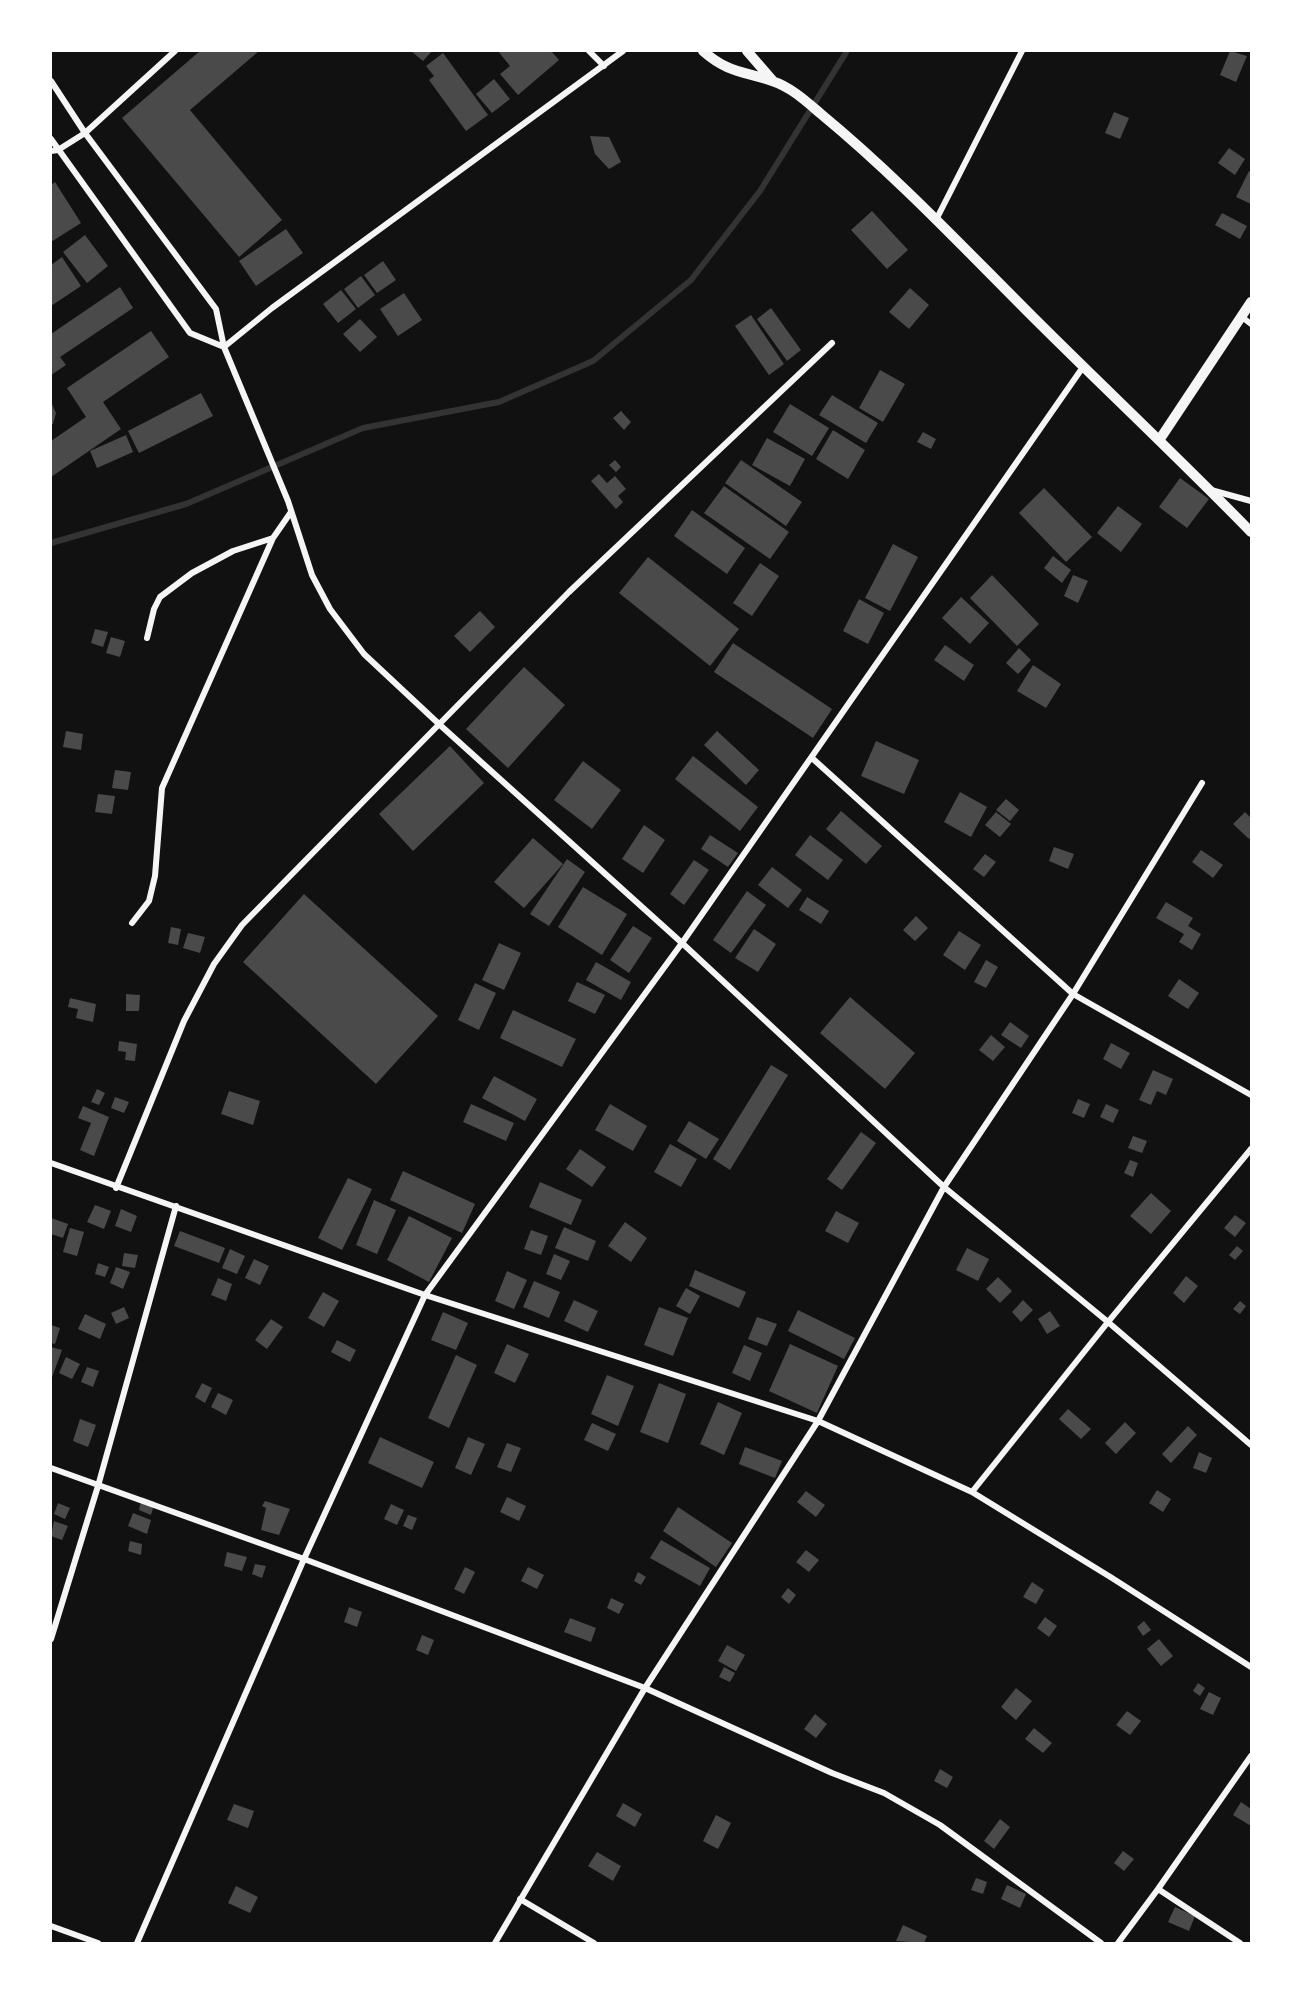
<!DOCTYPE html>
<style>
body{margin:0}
#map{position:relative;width:1302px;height:1994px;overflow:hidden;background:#111;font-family:"Noto Sans",sans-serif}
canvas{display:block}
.frame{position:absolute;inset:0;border:52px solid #fff;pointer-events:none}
</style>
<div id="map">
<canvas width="1302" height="1994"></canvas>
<div class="frame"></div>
</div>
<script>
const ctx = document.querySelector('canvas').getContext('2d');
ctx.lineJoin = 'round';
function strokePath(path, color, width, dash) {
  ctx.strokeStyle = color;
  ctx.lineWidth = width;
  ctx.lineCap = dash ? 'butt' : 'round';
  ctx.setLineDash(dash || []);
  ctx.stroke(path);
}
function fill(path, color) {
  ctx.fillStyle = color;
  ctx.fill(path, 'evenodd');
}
strokePath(new Path2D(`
 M51,543L186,504L363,428L499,402L593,361L691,280L760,191L847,51`), '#333', 6);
fill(new Path2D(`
 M200,51H259L190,110L282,220L239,257L122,118Z
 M411,51H432L423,61Z
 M498,51H551L559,60L518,95L500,74L510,66Z
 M1230,51L1247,56L1236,82L1220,75Z
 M443,53L488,115L466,131L429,80L434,76L426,66Z
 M494,79L510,99L492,113L476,94Z
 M1114,112L1129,118L1120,139L1105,133Z
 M590,136L609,137L621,162L609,169L595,154Z
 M1229,148L1245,159L1235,175L1218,163Z
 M1249,171L1251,172V204L1236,197Z
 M55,182L81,223L51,242V185Z
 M872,211L908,250L887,269L851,230Z
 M1222,213L1247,226L1240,239L1215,225Z
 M286,229L303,253L256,286L239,261Z
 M85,235L108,266L87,283L63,252Z
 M62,257L81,286L51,306V265Z
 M383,261L396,280L377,293L364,275Z
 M361,276L375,295L358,308L344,289Z
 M120,287L133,308L60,357L66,365L51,375V334Z
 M910,288L929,305L909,329L889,312Z
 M341,290L356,309L338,323L323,304Z
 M404,293L422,320L398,336L380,309Z
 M771,308L801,350L787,361L757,319Z
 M751,315L784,364L769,375L735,326Z
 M360,319L377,337L360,352L343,334Z
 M151,331L169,357L103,402L121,429L51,477V441L86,417L67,388Z
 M880,370L905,384L883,422L859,408Z
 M201,393L213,416L139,453L128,431Z
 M832,395L878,423L866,443L819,415Z
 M51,402L56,413L53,424H51Z
 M790,404L829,428L812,456L773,432Z
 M621,411L631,422L624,430L613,418Z
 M833,430L865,450L848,479L816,459Z
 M923,432L936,439L931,449L917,442Z
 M126,435L133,452L97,468L90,451Z
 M767,438L805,459L790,486L752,465Z
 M615,460L621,467L616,472L609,465Z
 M741,460L802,502L786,526L725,483Z
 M599,474L607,483L615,476L626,489L618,496L623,502L616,509L591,481Z
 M1180,478L1209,499L1187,528L1159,507Z
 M724,486L789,532L770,559L704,513Z
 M1044,488L1092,537L1066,562L1019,513Z
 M1118,506L1142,524L1121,552L1097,533Z
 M692,510L745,548L727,574L674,536Z
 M893,544L918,557L890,611L865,598Z
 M1053,556L1071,570L1062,583L1044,568Z
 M648,557L739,629L710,666L619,593Z
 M760,563L779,576L752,616L733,603Z
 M992,575L1039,624L1017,646L970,598Z
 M1073,575L1088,581L1078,603L1064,596Z
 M961,597L989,623L970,644L942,618Z
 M859,599L884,613L868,644L843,631Z
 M480,611L495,627L470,652L454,636Z
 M95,629L108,632L103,647L91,643Z
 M111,637L125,641L120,657L106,653Z
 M733,643L832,709L813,738L714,672Z
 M945,645L974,665L964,681L934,660Z
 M1019,648L1031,660L1018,674L1006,663Z
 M1033,665L1061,684L1046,708L1017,691Z
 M524,667L565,705L508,768L466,729Z
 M66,731L83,734L81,750L63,747Z
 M717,731L759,770L746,785L704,745Z
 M876,741L919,760L904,794L861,776Z
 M450,746L484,783L413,851L379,814Z
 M693,756L758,807L740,831L675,779Z
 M583,761L621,790L592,829L554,800Z
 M115,770L131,772L128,790L112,788Z
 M960,792L987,807L971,837L944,822Z
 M98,794L115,796L112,814L95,812Z
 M1006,799L1019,810L1010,821L996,810Z
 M841,811L882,846L866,864L826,829Z
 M996,812L1011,824L1000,837L985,825Z
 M1245,812L1251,818V837L1249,839L1233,824Z
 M644,825L665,840L643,873L622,859Z
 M710,835L738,853L728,867L701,849Z
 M810,835L843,860L828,880L795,855Z
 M533,838L563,864L524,908L494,882Z
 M1054,847L1074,854L1068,869L1049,861Z
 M1201,850L1223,865L1213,878L1192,862Z
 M985,854L996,862L984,877L973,869Z
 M567,859L585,872L549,926L530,914Z
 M694,860L709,870L684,905L670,894Z
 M772,867L802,890L788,908L758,885Z
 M583,887L627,914L602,955L558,927Z
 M747,891L766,905L731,953L713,940Z
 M304,894L438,1016L376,1084L243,962Z
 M807,897L829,911L821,924L799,910Z
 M1166,902L1193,918L1188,926L1201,934L1192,950L1179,942L1184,934L1156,918Z
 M916,916L928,928L915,941L903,930Z
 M633,926L652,938L629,973L610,960Z
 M171,927L181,929L178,945L168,943Z
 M754,929L776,944L758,972L735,958Z
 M959,931L981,945L965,970L943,955Z
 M188,933L205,937L200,953L183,948Z
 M499,943L521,953L504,990L482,980Z
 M986,960L998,967L986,988L974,982Z
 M596,962L631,982L621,1000L586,980Z
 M1179,979L1199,993L1188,1009L1168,996Z
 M577,982L605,995L595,1014L568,1001Z
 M475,983L496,993L479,1030L458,1020Z
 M126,994L140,995L139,1011H126Z
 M850,997L915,1053L885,1089L820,1033Z
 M70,998L96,1004L93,1022L76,1018L78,1009L68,1007Z
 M513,1010L576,1039L562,1067L500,1038Z
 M1010,1022L1029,1036L1021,1048L1001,1035Z
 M991,1035L1005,1047L993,1061L979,1050Z
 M119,1041L137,1044L135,1061L125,1060L126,1052L118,1051Z
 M1111,1043L1130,1053L1121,1069L1103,1059Z
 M771,1065L788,1075L730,1170L713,1159Z
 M1153,1070L1173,1079L1166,1095L1157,1091L1151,1105L1139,1100Z
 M494,1076L537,1099L525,1121L482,1098Z
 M97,1089L105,1093L99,1105L91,1102Z
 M229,1091L260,1101L253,1125L221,1114Z
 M115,1097L129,1102L124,1113L111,1108Z
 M1078,1099L1090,1104L1084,1118L1072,1113Z
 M471,1104L514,1123L506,1141L463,1122Z
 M610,1104L647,1126L633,1151L595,1130Z
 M1106,1104L1119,1110L1113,1123L1100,1117Z
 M83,1106L109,1117L94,1156L80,1150L91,1123L78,1118Z
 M689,1121L719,1139L706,1159L677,1141Z
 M861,1132L876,1143L842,1190L827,1179Z
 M1133,1136L1147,1141L1142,1153L1128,1148Z
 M670,1144L697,1159L681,1187L654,1172Z
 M580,1149L606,1167L592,1187L566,1169Z
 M1130,1160L1138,1163L1133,1177L1124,1173Z
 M403,1171L475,1204L462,1233L390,1200Z
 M348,1178L372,1189L342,1250L318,1238Z
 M540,1182L582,1200L571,1225L529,1207Z
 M1151,1193L1171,1211L1151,1234L1130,1216Z
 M374,1200L396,1210L377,1254L356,1245Z
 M95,1205L111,1211L104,1229L87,1222Z
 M121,1209L137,1216L131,1232L115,1226Z
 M836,1211L859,1223L848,1243L825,1231Z
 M1235,1215L1246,1223L1235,1237L1224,1228Z
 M409,1216L452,1238L429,1282L387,1260Z
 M51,1218L68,1224L63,1238L51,1234Z
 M625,1222L647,1238L631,1262L608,1246Z
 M564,1227L596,1241L588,1261L555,1248Z
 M70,1228L84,1232L77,1256L63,1252Z
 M531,1230L548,1236L541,1255L524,1249Z
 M180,1231L225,1248L219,1263L174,1246Z
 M1237,1246L1243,1251L1235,1260L1229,1255Z
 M967,1248L989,1259L978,1281L956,1270Z
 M230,1249L245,1256L237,1274L222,1268Z
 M124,1253L138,1255L135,1268L122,1266Z
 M554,1254L570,1261L561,1280L546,1274Z
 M254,1259L269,1266L260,1285L245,1278Z
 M98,1263L109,1267L105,1277L95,1274Z
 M116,1267L130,1272L123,1289L110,1283Z
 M695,1270L746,1292L739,1308L689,1286Z
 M507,1271L527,1280L514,1309L495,1301Z
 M1186,1276L1198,1286L1184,1303L1173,1293Z
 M998,1277L1012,1291L1000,1303L986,1289Z
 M218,1278L232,1284L226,1301L211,1295Z
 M534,1281L560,1292L549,1318L523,1307Z
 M686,1288L700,1296L690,1314L676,1306Z
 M323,1292L339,1301L324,1327L308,1318Z
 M574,1300L598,1311L588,1332L564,1321Z
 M1023,1300L1033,1310L1021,1322L1012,1312Z
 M1240,1301L1246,1306L1240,1314L1233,1309Z
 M124,1307L129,1318L116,1324L111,1313Z
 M659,1307L688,1318L673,1356L644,1345Z
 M798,1310L855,1338L844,1359L788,1331Z
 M1050,1311L1060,1326L1047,1334L1038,1319Z
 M443,1312L468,1323L456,1350L431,1340Z
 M85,1314L106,1324L100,1339L78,1329Z
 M757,1317L777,1324L767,1346L748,1339Z
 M271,1319L283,1327L267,1349L255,1340Z
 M51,1325L60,1328L55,1344L51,1343Z
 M337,1340L356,1350L350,1362L331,1352Z
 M507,1344L529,1354L515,1383L494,1373Z
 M790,1344L838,1366L817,1413L769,1391Z
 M744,1345L762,1353L750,1381L732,1373Z
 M51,1347L62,1350L51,1380Z
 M456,1355L477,1365L449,1428L428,1418Z
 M66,1357L80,1364L72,1379L59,1373Z
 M87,1367L99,1371L93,1387L81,1382Z
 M607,1375L634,1386L618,1426L591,1414Z
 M202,1383L212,1388L205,1403L195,1397Z
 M659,1383L686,1394L668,1443L640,1432Z
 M218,1393L233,1400L226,1415L211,1407Z
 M718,1402L742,1413L724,1455L700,1444Z
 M1068,1409L1091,1429L1081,1439L1059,1419Z
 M80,1419L96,1425L88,1447L73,1441Z
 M1125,1422L1136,1433L1116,1454L1105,1443Z
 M592,1423L616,1434L608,1451L584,1440Z
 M1188,1426L1197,1435L1171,1463L1162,1454Z
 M380,1437L434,1462L422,1488L368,1463Z
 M468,1437L485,1444L471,1475L455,1468Z
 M507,1443L521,1448L511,1472L497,1467Z
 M745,1447L782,1461L775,1478L739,1464Z
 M1199,1452L1212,1458L1206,1473L1193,1468Z
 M1157,1490L1171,1499L1163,1512L1149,1503Z
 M806,1491L825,1505L816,1517L797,1502Z
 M142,1497L155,1502L151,1515L139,1510Z
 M507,1497L526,1506L519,1521L500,1512Z
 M265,1501L290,1509L279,1535L261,1530L266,1508L262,1506Z
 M58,1503L70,1508L65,1519L54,1514Z
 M391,1504L404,1510L397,1525L384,1519Z
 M678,1507L732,1543L716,1567L663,1531Z
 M133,1513L151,1520L147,1534L128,1526Z
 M408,1515L417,1518L412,1530L403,1526Z
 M54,1521L68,1526L62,1540L51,1536Z
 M661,1540L710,1568L700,1586L650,1558Z
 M130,1541L142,1544L141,1555L128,1551Z
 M806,1550L819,1560L809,1572L796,1562Z
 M227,1552L247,1557L242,1571L224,1566Z
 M255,1564L266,1566L262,1578L252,1574Z
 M465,1567L475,1572L464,1594L454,1589Z
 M528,1567L544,1575L537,1589L521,1581Z
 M638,1572L646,1577L641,1585L634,1581Z
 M1032,1582L1044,1590L1036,1604L1023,1597Z
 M788,1588L796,1595L789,1604L781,1597Z
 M611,1598L624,1604L619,1614L607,1608Z
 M349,1607L362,1612L357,1627L344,1622Z
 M1045,1617L1057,1626L1049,1637L1037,1628Z
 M570,1618L596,1628L591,1642L564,1632Z
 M1144,1621L1151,1630L1143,1636L1137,1627Z
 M422,1635L434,1640L428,1655L416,1650Z
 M1159,1639L1173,1656L1161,1666L1147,1649Z
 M727,1645L745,1655L736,1671L718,1661Z
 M724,1667L735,1673L730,1682L719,1677Z
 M1198,1683L1205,1688L1200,1696L1193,1691Z
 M1016,1688L1032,1701L1016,1720L1001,1707Z
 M1209,1692L1221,1698L1213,1715L1200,1709Z
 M1127,1711L1141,1721L1130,1735L1116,1725Z
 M815,1714L827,1724L816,1738L804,1729Z
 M1034,1728L1052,1743L1043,1753L1025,1739Z
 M940,1769L953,1777L947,1788L934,1781Z
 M1241,1802L1251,1809V1826L1233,1815Z
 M623,1803L642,1814L635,1827L616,1816Z
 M234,1804L254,1811L248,1828L227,1820Z
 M716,1815L731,1823L718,1849L703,1841Z
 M1000,1819L1010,1827L994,1849L984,1841Z
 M1123,1851L1134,1859L1124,1871L1114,1863Z
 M597,1852L621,1866L613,1881L588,1866Z
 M976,1878L987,1882L983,1894L971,1890Z
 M1007,1885L1026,1894L1020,1908L1001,1899Z
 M236,1886L258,1897L250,1913L228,1903Z
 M1175,1907L1195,1916L1189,1931L1168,1922Z
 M903,1925L927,1936L924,1943L896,1941Z`), '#4a4a4a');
strokePath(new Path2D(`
 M589,51L604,66
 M51,81L85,133L216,309L224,347L288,501L312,575L330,609L364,654L440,725L682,943L944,1187L1108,1322L1251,1445
 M51,139L190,333L224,347
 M51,151L58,150L85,133L175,51
 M936,220L1022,51
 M1242,317L1251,324
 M224,347L272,308L623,51
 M1211,490L1251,501
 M147,638L154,609L160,597L192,573L233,551L273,538
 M812,758L1073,994L1251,1095
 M132,923L149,901L155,876L162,788L273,538L291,512
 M51,1163L425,1295L818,1421L972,1492L1112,1578L1251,1667
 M116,1188L184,1021L214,964L242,925L569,592L832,343
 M51,1468L304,1559L645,1688L832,1773L884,1793L940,1825L1101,1943
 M972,1492L1108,1322L1251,1149
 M51,1639L98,1486L176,1206
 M1158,1889L1240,1943
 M520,1899L594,1943
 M51,1926L98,1943
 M137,1943L304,1559L425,1295L682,943L1083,367
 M495,1943L645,1688L818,1421L944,1187L1073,994L1202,783
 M1118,1943L1158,1889L1251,1756`), '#f5f5f5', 6);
strokePath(new Path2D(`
 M703,51C728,73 743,71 772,81C791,87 807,102 821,114C895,175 961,245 1028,312C1102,386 1178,457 1251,532
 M747,51L773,81
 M1160,439L1251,302`), '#f5f5f5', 10);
</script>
